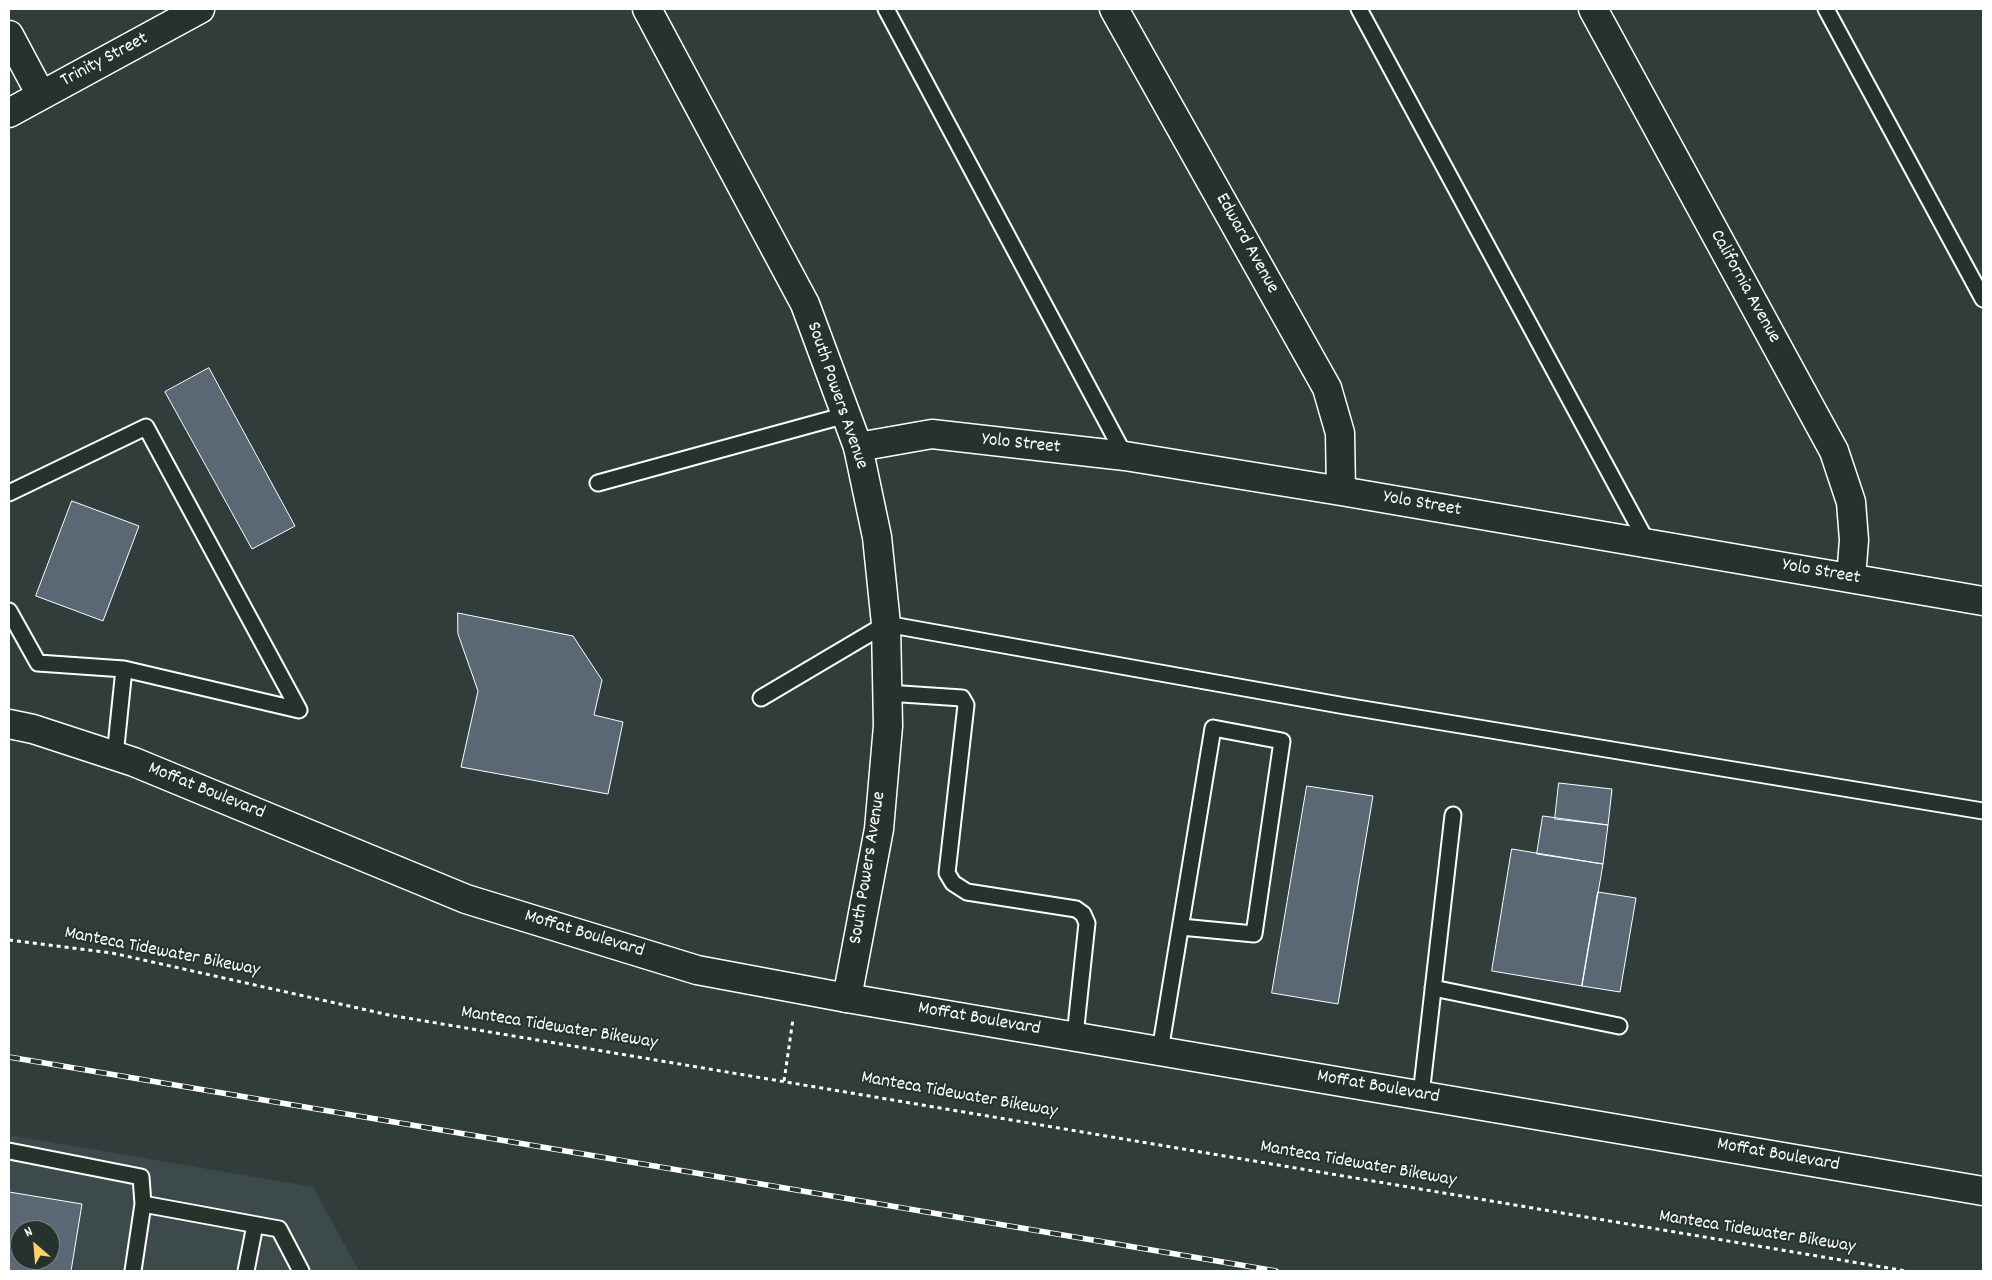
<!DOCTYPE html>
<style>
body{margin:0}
#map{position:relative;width:1992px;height:1280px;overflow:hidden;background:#303d3b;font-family:Dekko,sans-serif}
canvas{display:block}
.frame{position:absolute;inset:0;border:10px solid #fff;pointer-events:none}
.north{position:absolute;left:10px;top:1220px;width:50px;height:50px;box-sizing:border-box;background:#26332d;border:1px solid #7d8581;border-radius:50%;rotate:333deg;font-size:14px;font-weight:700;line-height:20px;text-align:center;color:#fff}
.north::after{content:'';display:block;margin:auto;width:18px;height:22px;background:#ffd166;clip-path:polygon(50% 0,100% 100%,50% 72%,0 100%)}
</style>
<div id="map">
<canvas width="1992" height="1280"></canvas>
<div class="frame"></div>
<div class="north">N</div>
</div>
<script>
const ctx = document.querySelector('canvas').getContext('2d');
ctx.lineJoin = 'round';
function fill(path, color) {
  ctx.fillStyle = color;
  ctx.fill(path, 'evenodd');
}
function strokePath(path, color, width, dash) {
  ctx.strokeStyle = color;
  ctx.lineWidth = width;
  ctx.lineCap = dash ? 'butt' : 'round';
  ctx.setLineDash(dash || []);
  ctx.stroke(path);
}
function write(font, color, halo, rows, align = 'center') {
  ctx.font = font + ' Dekko,sans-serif';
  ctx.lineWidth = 4;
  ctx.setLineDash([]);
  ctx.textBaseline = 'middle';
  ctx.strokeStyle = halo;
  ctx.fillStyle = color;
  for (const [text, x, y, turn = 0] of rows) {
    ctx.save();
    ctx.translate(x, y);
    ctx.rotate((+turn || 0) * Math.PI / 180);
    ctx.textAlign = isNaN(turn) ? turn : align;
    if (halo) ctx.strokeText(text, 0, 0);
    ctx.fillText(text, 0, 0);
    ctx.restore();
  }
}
fill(new Path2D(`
 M9,1135L313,1187L359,1271H9ZM20,1230H50V1260H20Z`), '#3d4a4c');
const building = new Path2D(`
 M209,368L295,526L252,549L165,392Z
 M72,501L139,526L103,621L36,596Z
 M458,613L573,636L602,680L594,715L623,722L608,794L461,767L478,691L458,634Z
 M1559,783L1612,789L1608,825L1555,819Z
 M1307,786L1373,796L1338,1004L1272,993Z
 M1543,816L1608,825L1603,864L1537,854Z
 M1512,849L1603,864L1582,986L1492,971Z
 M1598,892L1636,898L1620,992L1582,986Z
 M9,1192L82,1204L71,1271H9ZM20,1230H50V1260H20Z`);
fill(building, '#5a6774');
strokePath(building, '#fff', 1);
const service = new Path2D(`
 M886,9L1125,456
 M1359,9L1648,544
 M1826,9L1983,299
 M598,483L846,415
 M9,493L146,427L299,710L124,669L38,663L9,611
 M887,693L962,698L966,705L947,873L953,883L967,892L1076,909L1083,914L1087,923L1075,1036
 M761,698L886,624L1345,706L1983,811
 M115,756L124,669
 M1433,988L1619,1026
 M1160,1051L1213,728L1282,741L1254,934L1181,927
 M1421,1095L1453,815
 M9,1151L141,1177L143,1204L133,1271
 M143,1204L279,1229L301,1271
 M246,1271L255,1225`);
const minor = new Path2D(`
 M1114,9L1327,388L1340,433L1341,491
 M1593,9L1834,451L1851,502L1854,540L1851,578
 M9,35L41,95
 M9,113L200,9
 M858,447L932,434L1125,456L1341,491L1983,601`);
const tertiary = new Path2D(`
 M647,9L805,304L858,447L877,537L886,624L888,726L879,829L847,998`);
const secondary = new Path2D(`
 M9,724L33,729L134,762L466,899L697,970L847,998L1983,1191`);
strokePath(service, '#fff', 19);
strokePath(minor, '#fff', 31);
strokePath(tertiary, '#fff', 31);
strokePath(secondary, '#fff', 31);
strokePath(new Path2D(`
 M9,940L112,953L389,1015L1906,1271
 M784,1081L793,1019`), '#fff', 3, [4, 4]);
strokePath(service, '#26332d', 15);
strokePath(minor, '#26332d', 28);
strokePath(tertiary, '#26332d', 28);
strokePath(secondary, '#26332d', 28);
const rail = new Path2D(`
 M9,1057L1276,1271`);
strokePath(rail, '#fff', 5.5);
strokePath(rail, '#26332d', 4, [11]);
write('19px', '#fff', '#26332d', [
 ["Trinity Street",105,61,-28],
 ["Edward Avenue",1246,244,61],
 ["California Avenue",1744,287,61],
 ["South Powers Avenue",836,396,71],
 ["Yolo Street",1021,445,6],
 ["Yolo Street",1422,505,10],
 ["Yolo Street",1821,573,10],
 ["Moffat Boulevard",206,792,22],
 ["South Powers Avenue",869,868,-81],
 ["Moffat Boulevard",584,935,17],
 ["Manteca Tidewater Bikeway",162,953,11],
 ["Moffat Boulevard",979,1020,10],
 ["Manteca Tidewater Bikeway",559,1029,9],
 ["Moffat Boulevard",1378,1088,10],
 ["Manteca Tidewater Bikeway",959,1096,10],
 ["Moffat Boulevard",1778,1156,10],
 ["Manteca Tidewater Bikeway",1358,1165,10],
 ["Manteca Tidewater Bikeway",1757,1233,9]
]);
</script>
